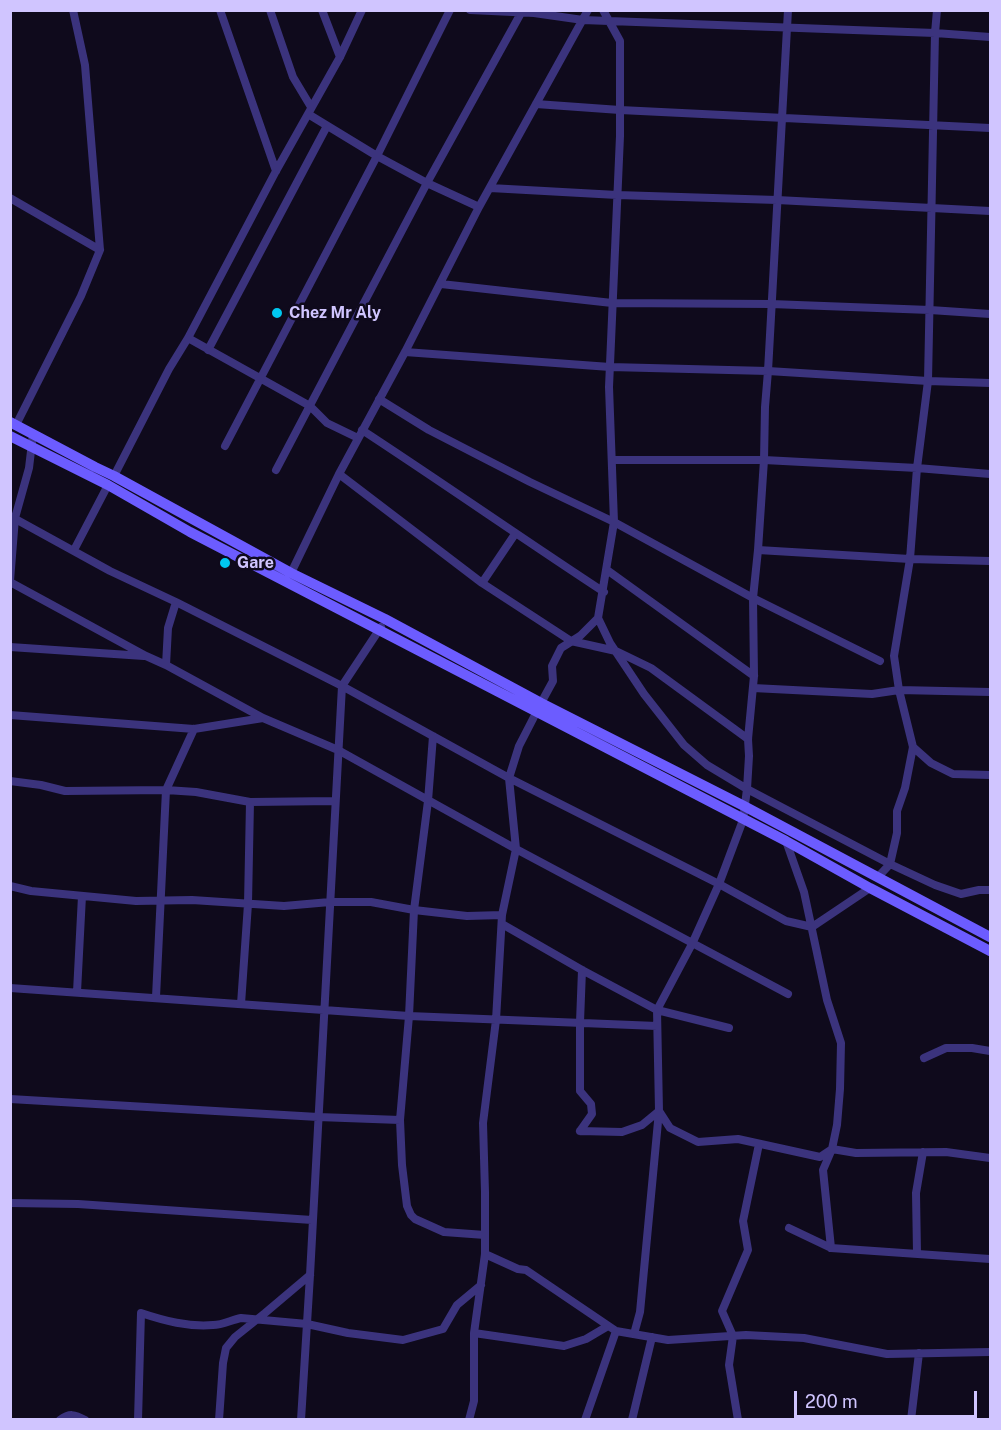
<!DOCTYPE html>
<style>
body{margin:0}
#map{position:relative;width:1001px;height:1430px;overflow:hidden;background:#0f0a1c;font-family:"Public Sans",sans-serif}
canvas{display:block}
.frame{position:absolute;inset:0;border:12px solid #d0c5ff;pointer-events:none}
.scale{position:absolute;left:794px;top:1391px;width:183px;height:27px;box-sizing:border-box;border:3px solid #d0c5ff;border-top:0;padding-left:8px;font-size:18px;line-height:21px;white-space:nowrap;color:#d0c5ff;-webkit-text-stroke:4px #0f0a1c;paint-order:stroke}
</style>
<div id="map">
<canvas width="1001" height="1430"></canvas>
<div class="frame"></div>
<div class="scale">200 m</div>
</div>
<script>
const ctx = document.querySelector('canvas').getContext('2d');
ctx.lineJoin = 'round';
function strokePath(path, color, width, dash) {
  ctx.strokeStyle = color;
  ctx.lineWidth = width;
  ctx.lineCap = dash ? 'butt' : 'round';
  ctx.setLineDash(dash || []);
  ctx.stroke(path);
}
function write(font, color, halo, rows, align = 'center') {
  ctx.font = font + ' "Public Sans",sans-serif';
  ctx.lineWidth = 5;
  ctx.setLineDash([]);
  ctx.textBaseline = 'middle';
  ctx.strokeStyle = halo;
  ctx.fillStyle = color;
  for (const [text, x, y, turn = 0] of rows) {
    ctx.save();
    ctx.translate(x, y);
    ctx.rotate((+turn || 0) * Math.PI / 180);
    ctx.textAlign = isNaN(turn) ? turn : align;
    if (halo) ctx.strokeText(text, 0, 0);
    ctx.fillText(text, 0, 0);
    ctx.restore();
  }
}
strokePath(new Path2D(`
 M220,10L276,171
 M270,10L293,77L311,107
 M322,10L340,57
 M470,10L534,13L583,20L609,21L935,33L990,37
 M788,10L768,371L765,407L764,460L758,550L753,598L754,676L748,739L749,756L747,789L743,820L719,884L692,944L657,1010L659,1111L670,1128L698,1142L738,1139L820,1157L832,1149L856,1153L946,1152L990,1158
 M536,104L620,110L990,128
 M308,114L377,156L427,183L479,207
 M490,188L617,195L777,200L990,211
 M10,198L100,250
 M441,284L612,303L771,304L930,310L990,314
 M188,338L310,406L327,423L358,438
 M208,350L327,126
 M405,352L610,367L768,371L928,381L990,383
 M379,399L429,430L530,482L614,522L753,598L880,661
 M16,425L81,296L100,250L85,65L73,10
 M362,430C443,483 523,539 604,592
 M225,446L377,156L450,10
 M612,460H764L917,468L990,474
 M276,470L427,183L521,13
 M339,474L482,583L571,641L616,651L651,668L748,739
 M114,476L169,369L188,338L276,171L340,57L362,10
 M10,516L110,571L176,602L342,686L509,778L719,884L786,921L812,927L870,888
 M74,550L108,485
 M758,550L910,559L990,561
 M607,570L754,676
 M291,573L339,474L405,352L479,207L588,10
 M10,581L15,518L29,468L33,434
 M10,582L146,656L166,665L263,718L338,750L516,849L788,994
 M482,583L515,534
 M598,618L610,643L644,694L684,745L707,765L747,789L890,864L935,885L961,894L979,890H990
 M10,647L144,656
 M166,665L168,628L176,602
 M753,688L872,694L899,690L990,692
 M541,703L553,681L552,666L561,648L580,636L598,618L614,522L609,387L620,136V41L603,10
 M10,715L194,729L263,718
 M433,736L428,801L414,910L409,1016L400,1120L402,1165L407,1206L411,1215L415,1219L444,1232L485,1235
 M913,747L931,763L953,774L990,775
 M10,781L41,785L65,791L166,790L196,792L250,802L335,801
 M786,841L804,892L827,1000L841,1043L840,1089L837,1125L832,1149L823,1170L831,1248
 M878,877L890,864L897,833V811L905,788L913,747L899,690L894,656L910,559L917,468L928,381L935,33L937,10
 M10,886L31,891L136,901L192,900L284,906L330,902H371L414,910L467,916L502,915
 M502,924L582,970L657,1010L729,1028
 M10,988L409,1016L657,1026
 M77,992L82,896
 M156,997L166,790L194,729
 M241,1004L248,904L250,802
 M924,1058L946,1048H972L990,1051
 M10,1099L318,1117L400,1120
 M580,1131L592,1114L591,1104L580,1091V1022L582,970
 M580,1131L622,1132L642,1125L659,1111
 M10,1203L78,1204L312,1220
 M789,1228L831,1248L990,1259
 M917,1253L916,1193L923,1152
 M485,1254L518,1269L526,1270L616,1331L668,1340L746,1335L804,1338L887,1354L990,1352
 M474,1333L564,1346L586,1339L608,1326
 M634,1334L640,1312L659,1111
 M60,1420C69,1413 75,1414 85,1420
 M138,1420L141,1313C165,1321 188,1327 213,1325C223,1325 231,1320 241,1318L307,1324L348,1333L403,1340L443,1329L457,1305L481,1285
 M219,1420L223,1363L226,1348L235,1337L265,1313L310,1275
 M301,1420L310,1275L342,686L381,627
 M469,1420L474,1401V1333L485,1254V1192L483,1123L496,1020L502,915L516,849L509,778L519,746L536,713
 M585,1420L616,1331
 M632,1420L652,1337
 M738,1420L729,1365L733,1336L722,1311L748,1250L743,1221L759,1144
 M911,1420L919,1353`), '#3b337d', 8);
strokePath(new Path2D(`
 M10,422L95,467L114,476L291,573L385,619L541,703L744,806L990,937
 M10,436L108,485L190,532L786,841L870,888L990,951`), '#6c5cff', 10);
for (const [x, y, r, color] of [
 [277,313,6,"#00c7f0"],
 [225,563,6,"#00c7f0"]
]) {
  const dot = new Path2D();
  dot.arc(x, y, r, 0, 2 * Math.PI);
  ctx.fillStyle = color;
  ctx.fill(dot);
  strokePath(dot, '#0f0a1c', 2);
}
write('bold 16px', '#d0c5ff', '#0f0a1c', [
 ["Chez Mr Aly",289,313],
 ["Gare",237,563]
], 'left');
</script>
